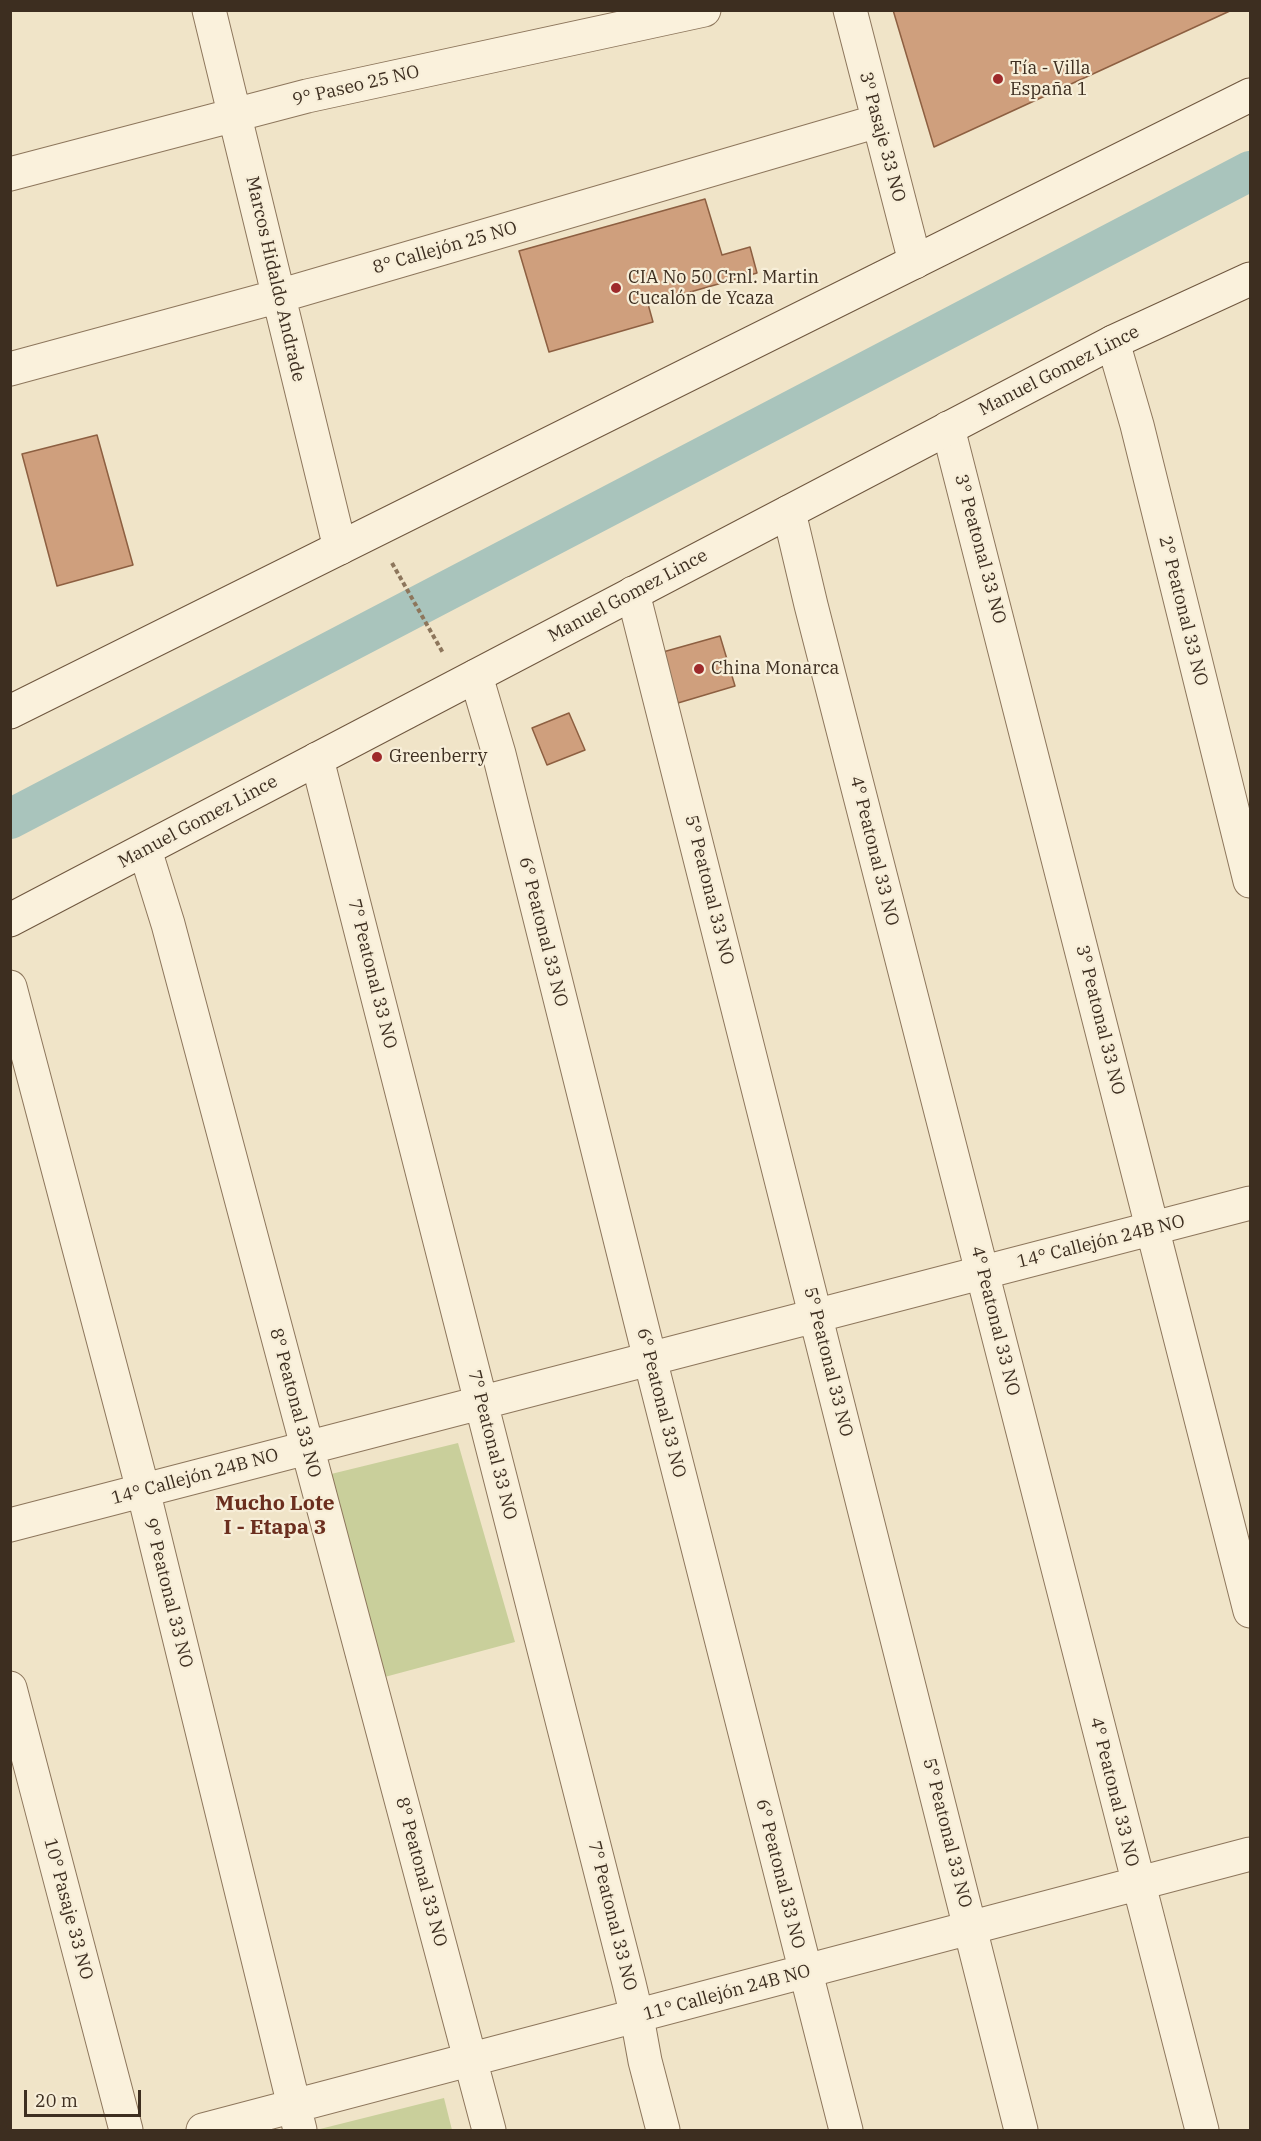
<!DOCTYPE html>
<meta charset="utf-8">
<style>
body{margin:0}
#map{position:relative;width:1261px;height:2141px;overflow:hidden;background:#f0e4c8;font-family:"IBM Plex Serif",serif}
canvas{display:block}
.frame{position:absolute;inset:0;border:12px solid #3d2e20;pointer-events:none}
.scale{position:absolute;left:24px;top:2090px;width:117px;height:27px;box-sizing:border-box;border:3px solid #3d2e20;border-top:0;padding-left:8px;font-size:18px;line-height:21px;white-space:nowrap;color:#3d2e20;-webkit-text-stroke:4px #f7eed8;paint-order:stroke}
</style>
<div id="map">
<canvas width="1261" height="2141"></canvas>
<div class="frame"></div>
<div class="scale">20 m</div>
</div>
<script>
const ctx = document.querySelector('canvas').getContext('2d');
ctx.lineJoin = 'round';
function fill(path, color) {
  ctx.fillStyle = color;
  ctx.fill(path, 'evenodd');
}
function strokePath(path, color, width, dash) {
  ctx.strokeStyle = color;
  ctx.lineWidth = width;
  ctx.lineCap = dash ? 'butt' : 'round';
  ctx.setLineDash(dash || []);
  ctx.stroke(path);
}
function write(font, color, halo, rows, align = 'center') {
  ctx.font = font + ' "IBM Plex Serif",serif';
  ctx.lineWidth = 4.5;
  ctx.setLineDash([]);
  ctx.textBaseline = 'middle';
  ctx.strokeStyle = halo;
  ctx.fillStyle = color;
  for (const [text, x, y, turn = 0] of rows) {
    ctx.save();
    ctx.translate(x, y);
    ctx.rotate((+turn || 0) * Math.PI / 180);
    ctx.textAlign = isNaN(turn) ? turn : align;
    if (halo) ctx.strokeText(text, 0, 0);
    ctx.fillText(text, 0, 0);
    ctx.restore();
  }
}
fill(new Path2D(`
 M458,1443L515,1642L381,1678L327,1475Z
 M444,2098L452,2130H316Z`), '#c9cf9b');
strokePath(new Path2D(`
 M10,819L1250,171`), '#a9c4bc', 40);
const building = new Path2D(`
 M893,10H1232L934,147Z
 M705,199L722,255L750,247L757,273L648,304L653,322L549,352L519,251Z
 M97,435L133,565L57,586L22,454Z
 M720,636L735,686L678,703L663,652Z
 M569,713L585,750L547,765L532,728Z`);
fill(building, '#cf9f7d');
strokePath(building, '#8d5f41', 1.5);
const street = new Path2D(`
 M209,10L340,548
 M850,10L915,262
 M10,174L307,96L704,10
 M1113,342L1137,425L1250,881
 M10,369L279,296L878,121
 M948,428L1250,1611
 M789,512L811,605L1202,2130
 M633,593L1021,2130
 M476,676L499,754L650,1359L846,2130
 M317,759L629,1983L637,2017L645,2061L663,2130
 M145,850L168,924L489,2130
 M10,987L143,1490L300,2130
 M10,1525L1250,1203
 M10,1688L126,2130
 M203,2130L1250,1854`);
const secondary = new Path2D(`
 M10,712L1250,95
 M10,920L1113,342L1250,279`);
strokePath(street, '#8d765c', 35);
strokePath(secondary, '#6f573f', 35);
strokePath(new Path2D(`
 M392,563L443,653`), '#8d765c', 4, [4.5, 3]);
strokePath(street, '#faf1dc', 33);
strokePath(secondary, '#faf1dc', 33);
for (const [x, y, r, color] of [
 [998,79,6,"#9e2a2b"],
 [616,288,6,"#9e2a2b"],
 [699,669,6,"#9e2a2b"],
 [377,757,6,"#9e2a2b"]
]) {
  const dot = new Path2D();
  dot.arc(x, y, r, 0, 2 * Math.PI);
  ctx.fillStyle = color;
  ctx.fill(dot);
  strokePath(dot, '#f7eed8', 2);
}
write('18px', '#3d2e20', '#f7eed8', [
 ["Tía - Villa",1010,69],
 ["España 1",1010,90],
 ["CIA No 50 Crnl. Martin",628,278],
 ["Cucalón de Ycaza",628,299],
 ["China Monarca",711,669],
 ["Greenberry",389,757]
], 'left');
write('18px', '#3d2e20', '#f7eed8', [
 ["9° Paseo 25 NO",356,86,-13],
 ["3º Pasaje 33 NO",882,137,75],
 ["8° Callejón 25 NO",445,248,-16],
 ["Marcos Hidaldo Andrade",275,279,77],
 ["Manuel Gomez Lince",1059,371,-27],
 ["3° Peatonal 33 NO",980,549,75],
 ["Manuel Gomez Lince",628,596,-28],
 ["2° Peatonal 33 NO",1183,611,76],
 ["Manuel Gomez Lince",198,822,-28],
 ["4° Peatonal 33 NO",874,851,76],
 ["5° Peatonal 33 NO",709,890,76],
 ["6° Peatonal 33 NO",543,932,76],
 ["7° Peatonal 33 NO",372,974,76],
 ["3° Peatonal 33 NO",1100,1020,76],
 ["14° Callejón 24B NO",1101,1242,-14],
 ["4° Peatonal 33 NO",995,1321,76],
 ["5° Peatonal 33 NO",828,1362,76],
 ["8° Peatonal 33 NO",295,1403,75],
 ["6° Peatonal 33 NO",661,1403,76],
 ["7° Peatonal 33 NO",492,1445,76],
 ["14° Callejón 24B NO",195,1477,-15],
 ["9° Peatonal 33 NO",168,1593,76],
 ["4° Peatonal 33 NO",1114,1792,76],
 ["5° Peatonal 33 NO",947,1833,76],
 ["8° Peatonal 33 NO",421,1872,75],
 ["6° Peatonal 33 NO",780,1874,76],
 ["10° Pasaje 33 NO",68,1909,75],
 ["7° Peatonal 33 NO",612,1916,76],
 ["11° Callejón 24B NO",727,1993,-15]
]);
write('bold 21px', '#6b2e1e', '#f7eed8', [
 ["Mucho Lote",275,1504],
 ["I - Etapa 3",275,1528]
]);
</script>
